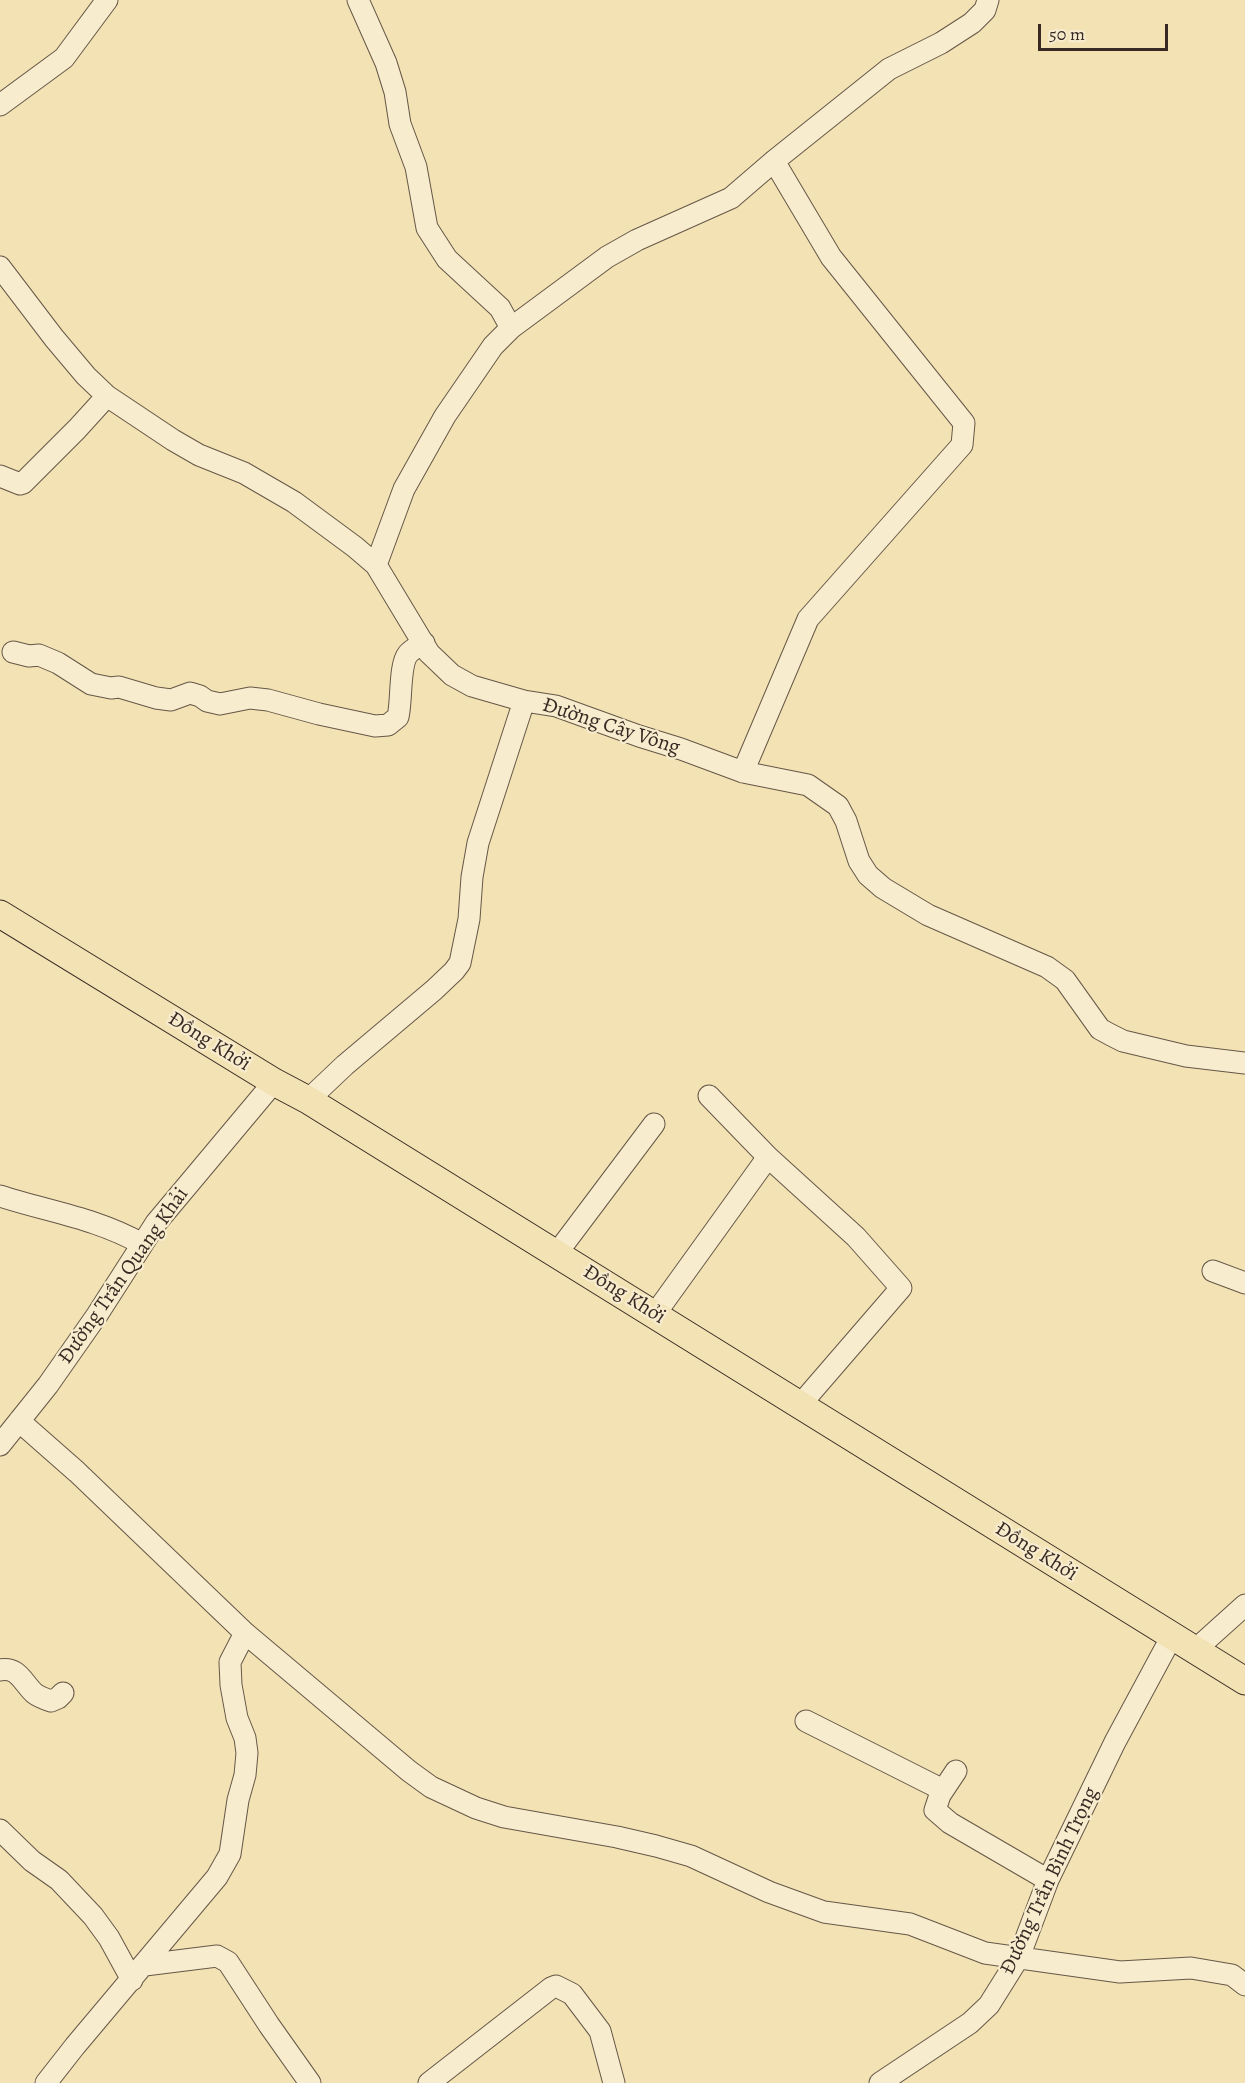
<!DOCTYPE html>
<meta charset="utf-8">
<style>
body{margin:0}
#map{position:relative;width:1245px;height:2083px;overflow:hidden;background:#f2e2b4;font-family:Alegreya,serif}
canvas{display:block}
.scale{position:absolute;left:1038px;top:24px;width:130px;height:27px;box-sizing:border-box;border:3px solid #382923;border-top:0;padding-left:8px;font-size:18px;line-height:21px;white-space:nowrap;color:#382923;-webkit-text-stroke:4px #f7ecce;paint-order:stroke}
</style>
<div id="map">
<canvas width="1245" height="2083"></canvas>
<div class="scale">50 m</div>
</div>
<script>
const ctx = document.querySelector('canvas').getContext('2d');
ctx.lineJoin = 'round';
function strokePath(path, color, width, dash) {
  ctx.strokeStyle = color;
  ctx.lineWidth = width;
  ctx.lineCap = dash ? 'butt' : 'round';
  ctx.setLineDash(dash || []);
  ctx.stroke(path);
}
function write(font, color, halo, rows, align = 'center') {
  ctx.font = font + ' Alegreya,serif';
  ctx.lineWidth = 4.5;
  ctx.setLineDash([]);
  ctx.textBaseline = 'middle';
  ctx.strokeStyle = halo;
  ctx.fillStyle = color;
  for (const [text, x, y, turn = 0] of rows) {
    ctx.save();
    ctx.translate(x, y);
    ctx.rotate((+turn || 0) * Math.PI / 180);
    ctx.textAlign = isNaN(turn) ? turn : align;
    if (halo) ctx.strokeText(text, 0, 0);
    ctx.fillText(text, 0, 0);
    ctx.restore();
  }
}
const minor = new Path2D(`
 M358,0L386,63L395,92L400,124L416,167L427,228L447,259L500,308L511,328
 M0,105L64,58L107,0
 M0,267L54,338L86,376L107,396L173,440L199,455L244,473L294,502L355,547L376,565L429,653L452,675L472,686L524,701L556,706L639,736L681,749L743,772L808,785L838,806L846,821L859,861L868,875L883,888L928,915L1047,967L1065,980L1100,1029L1111,1035L1123,1041L1186,1056L1245,1063
 M0,476L20,484L23,483L77,429L107,396
 M376,565L404,489L445,416L493,346L511,328L607,257L637,240L731,198L774,161L889,69L941,43L972,23L985,10L988,0
 M13,652L29,656L39,655L58,663L91,684L111,688L119,687L156,698L171,700L190,693L200,696L207,701L220,704L250,698L268,700L319,714L375,726L388,725L398,717C402,701 399,665 408,654C412,649 418,647 424,643
 M743,772L808,619L962,445L964,423L831,257L774,161
 M709,1096L768,1157L856,1237L901,1288L800,1405
 M308,1100L345,1065L434,990L454,971L460,963L469,919L472,877L478,843L524,701
 M0,1196C49,1212 96,1218 142,1244
 M557,1253L654,1124
 M1213,1271L1245,1283
 M655,1314L768,1157
 M19,1421L77,1472L245,1633L409,1771L431,1787L476,1808L504,1817L617,1837L656,1846L691,1856L769,1892L824,1912L910,1924L985,1953L1120,1972L1191,1968L1232,1975L1245,1985
 M0,1445L48,1385L97,1315L156,1223L274,1082
 M1195,1650L1245,1605
 M0,1670C18,1666 23,1683 34,1693C39,1697 45,1699 51,1701L58,1698L63,1693
 M806,1721L943,1790
 M956,1771L940,1795L935,1810L950,1823L1048,1880
 M0,1830L32,1861L59,1880L93,1916L109,1938L132,1980
 M145,1965L217,1956L228,1962L269,2025L310,2083
 M46,2083L75,2046L217,1877L230,1854L238,1800L245,1775L247,1753L245,1738L237,1718L231,1685L230,1662L245,1633
 M429,2083L551,1988L556,1986L572,1994L600,2031L614,2083
 M880,2083L970,2023L989,2005L1019,1957L1048,1880L1115,1742L1172,1636`);
const major = new Path2D(`
 M0,914L274,1082L308,1100L1245,1681`);
strokePath(minor, '#665747', 23);
strokePath(major, '#382923', 29);
strokePath(minor, '#f7ecce', 21);
strokePath(major, '#f2e2b4', 27);
write('21px', '#382923', '#f7ecce', [
 ["Đường Cây Vông",611,727,18],
 ["Đồng Khởi",209,1042,32],
 ["Đường Trần Quang Khải",124,1276,-55],
 ["Đồng Khởi",624,1295,32],
 ["Đồng Khởi",1036,1552,32],
 ["Đường Trần Bình Trọng",1050,1881,-65]
]);
</script>
